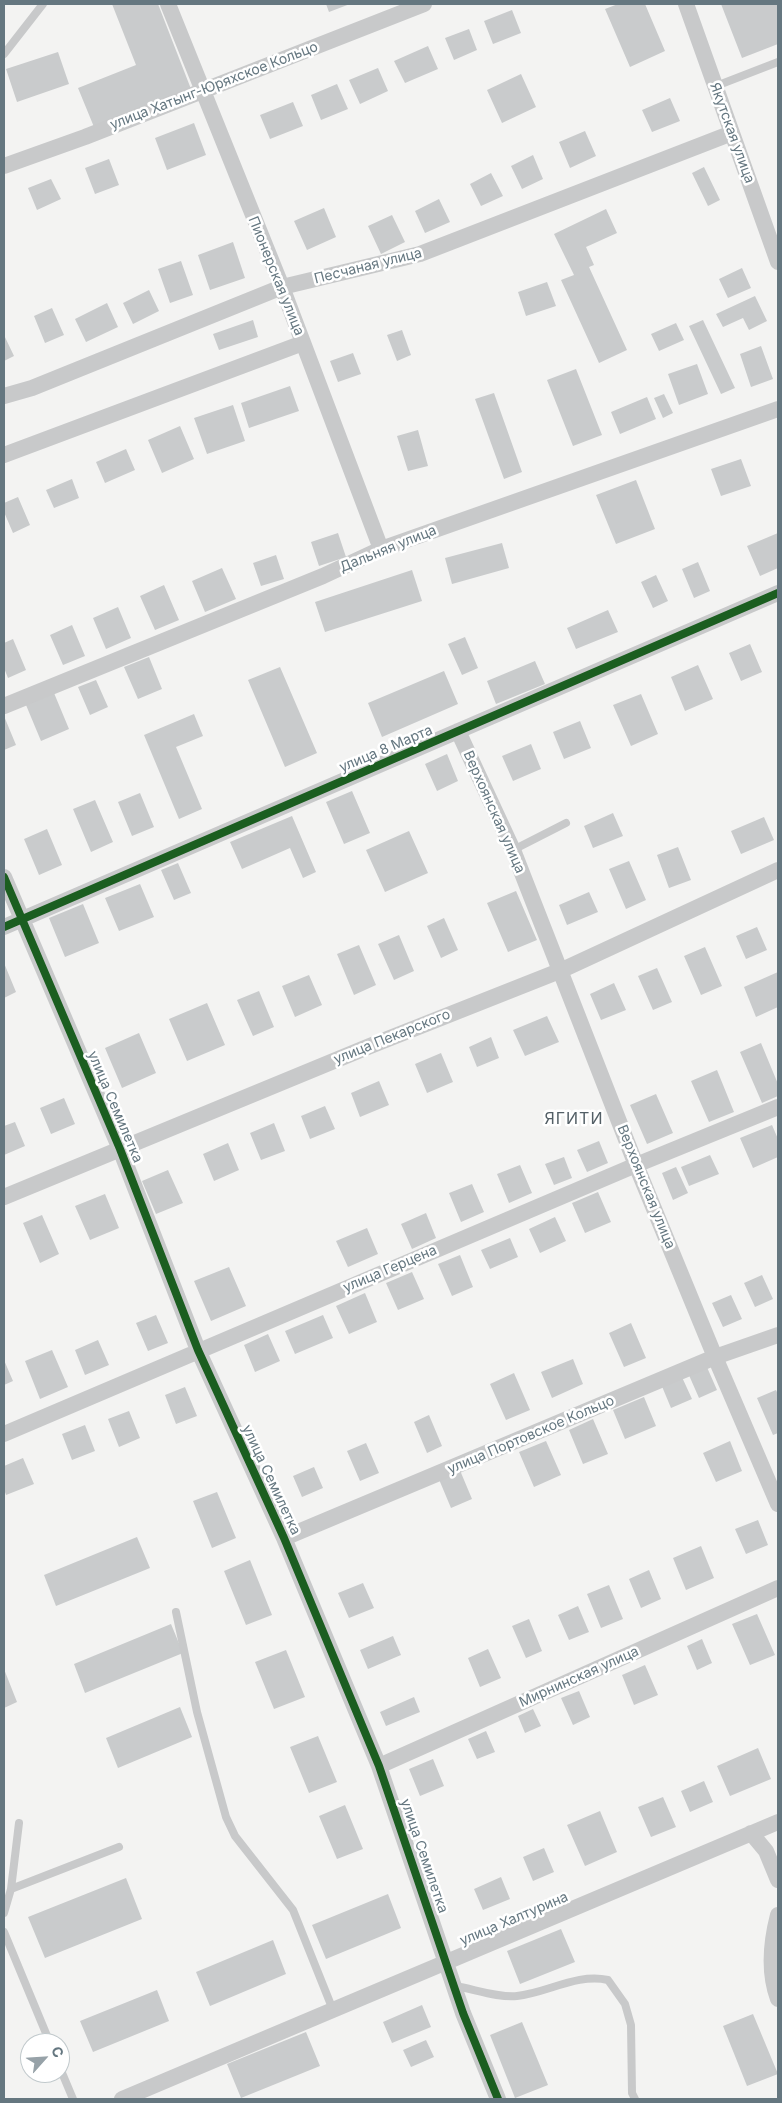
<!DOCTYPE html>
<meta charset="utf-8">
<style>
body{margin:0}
#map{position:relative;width:782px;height:2103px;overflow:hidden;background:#f3f3f2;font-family:Inter,sans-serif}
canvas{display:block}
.frame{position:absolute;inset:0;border:5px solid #657780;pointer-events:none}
.north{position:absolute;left:20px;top:2033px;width:50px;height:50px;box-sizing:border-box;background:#fff;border:1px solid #c1c9cc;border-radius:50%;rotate:64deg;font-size:14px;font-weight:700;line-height:20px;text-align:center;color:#657780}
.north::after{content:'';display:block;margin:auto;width:18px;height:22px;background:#97a2a8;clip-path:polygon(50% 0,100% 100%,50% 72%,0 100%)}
</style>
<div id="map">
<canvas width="782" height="2103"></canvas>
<div class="frame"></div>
<div class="north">С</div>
</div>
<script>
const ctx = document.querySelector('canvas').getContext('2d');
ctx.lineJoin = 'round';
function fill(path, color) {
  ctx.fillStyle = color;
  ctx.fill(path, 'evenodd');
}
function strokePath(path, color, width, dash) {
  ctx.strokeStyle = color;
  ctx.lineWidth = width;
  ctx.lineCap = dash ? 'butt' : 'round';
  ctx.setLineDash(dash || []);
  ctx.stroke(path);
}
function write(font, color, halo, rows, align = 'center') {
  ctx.font = font + ' Inter,sans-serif';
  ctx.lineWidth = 5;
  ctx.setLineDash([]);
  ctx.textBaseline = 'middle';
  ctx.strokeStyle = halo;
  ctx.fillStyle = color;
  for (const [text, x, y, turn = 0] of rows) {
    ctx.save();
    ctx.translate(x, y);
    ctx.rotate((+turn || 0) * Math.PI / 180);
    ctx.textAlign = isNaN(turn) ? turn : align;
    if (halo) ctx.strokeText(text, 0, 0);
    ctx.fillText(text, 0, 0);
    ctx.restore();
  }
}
fill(new Path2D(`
 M112,4H158L191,89L94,127L78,88L136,65Z
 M326,4H350L329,12Z
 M618,4H645L665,51L630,67L605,9Z
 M721,4H778V44L742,58Z
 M512,10L521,33L493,44L484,21Z
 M469,29L477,50L454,60L445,38Z
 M428,46L438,69L405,83L394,61Z
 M58,52L69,84L17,102L6,69Z
 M378,68L388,91L360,104L349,80Z
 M521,74L536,107L502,123L487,90Z
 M337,84L348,109L321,120L311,95Z
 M670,98L680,121L652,132L642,110Z
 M293,102L303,126L270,139L260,115Z
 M194,123L206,155L167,170L155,138Z
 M585,131L596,156L570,168L559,142Z
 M533,155L543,179L522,189L511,166Z
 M109,159L119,185L95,194L85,168Z
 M704,167L720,200L708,206L692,173Z
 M491,173L503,196L481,206L470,184Z
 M51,179L61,199L37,210L28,188Z
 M439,199L450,222L425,233L415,211Z
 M324,208L336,237L307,250L294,221Z
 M606,209L617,233L586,247L594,265L589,267L627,350L599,363L561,280L574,275L554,234Z
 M392,215L405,242L381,254L368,226Z
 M233,242L245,278L210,290L198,255Z
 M181,261L193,295L170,303L158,269Z
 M742,268L751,288L728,298L719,279Z
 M547,282L556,306L526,316L518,292Z
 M149,290L159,311L133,324L123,303Z
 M755,296L767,321L749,330L743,318L723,327L716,314Z
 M107,303L118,327L86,342L75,319Z
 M52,308L64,335L45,343L34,316Z
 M253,320L258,337L219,350L213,334Z
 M703,320L735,388L721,394L689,326Z
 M676,323L684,340L659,351L651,334Z
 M402,330L411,355L397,361L387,335Z
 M4,335L14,356L4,361Z
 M761,346L773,379L751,387L740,354Z
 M353,353L361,374L338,382L330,361Z
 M697,364L708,394L679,405L668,374Z
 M576,369L602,435L573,446L547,380Z
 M290,386L299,411L249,428L241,403Z
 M494,393L522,472L504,479L475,399Z
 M664,394L673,413L663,418L654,398Z
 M647,397L656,419L620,434L611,412Z
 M233,405L245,441L207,454L194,418Z
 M180,426L194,459L162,473L148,440Z
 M418,430L428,466L408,471L397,436Z
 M126,449L135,470L105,483L96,462Z
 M741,459L751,486L721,496L711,469Z
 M72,479L79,498L54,508L46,490Z
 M636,480L655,529L616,544L596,495Z
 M18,497L30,525L13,533L4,512V503Z
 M338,533L346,557L319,566L311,542Z
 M778,533V568L760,576L747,546Z
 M502,543L509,568L452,584L445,558Z
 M276,555L284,579L261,586L253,563Z
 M698,562L710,591L694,598L682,569Z
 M222,568L236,599L205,612L192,581Z
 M412,570L422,601L325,632L315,602Z
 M656,575L668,601L653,608L641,582Z
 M164,585L179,620L155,630L140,596Z
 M118,607L131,638L106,649L93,618Z
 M608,610L618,632L576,649L567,628Z
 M72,625L85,656L63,665L50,635Z
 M465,637L478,668L462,675L448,644Z
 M13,639L26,670L8,678L4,668V643Z
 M750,644L762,672L741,681L729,653Z
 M149,657L162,689L138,699L124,667Z
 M535,661L545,684L496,704L487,681Z
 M698,665L713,699L685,711L671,677Z
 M280,667L317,753L285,767L248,680Z
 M444,671L458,704L382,737L368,703Z
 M96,680L108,707L90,715L78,687Z
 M54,693L69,729L41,741L26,705Z
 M641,694L658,734L631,746L613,705Z
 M194,714L203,736L176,747L202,809L179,819L144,735Z
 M4,716L16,745L4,750Z
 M580,721L591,748L564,759L553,732Z
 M531,744L541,769L513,781L502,756Z
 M447,754L458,781L437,791L425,764Z
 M352,791L370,833L344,844L326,802Z
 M140,793L154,827L132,836L118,802Z
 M95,800L113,842L91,852L73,809Z
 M613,813L623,836L593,848L584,826Z
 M292,816L316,872L303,878L290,848L242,869L230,842Z
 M764,817L774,840L741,854L731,831Z
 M47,829L62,865L39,875L24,839Z
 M409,831L428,873L385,892L366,850Z
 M678,847L691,880L669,888L657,855Z
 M629,861L646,900L626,909L609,869Z
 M178,863L191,893L174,900L161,870Z
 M140,884L154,917L119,931L105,898Z
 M516,891L537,940L508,952L487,903Z
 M589,892L598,912L567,925L559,905Z
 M83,904L99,943L65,957L49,918Z
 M444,918L458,950L441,958L427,926Z
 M757,927L767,950L746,959L736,936Z
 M399,935L414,971L394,980L378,944Z
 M359,945L376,985L354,995L337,954Z
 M705,947L722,986L701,995L684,956Z
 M4,963L16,992L4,998Z
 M657,968L672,1002L653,1010L638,976Z
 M778,972V1007L756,1017L744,987Z
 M309,975L322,1005L295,1017L282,986Z
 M614,983L626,1010L601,1020L590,994Z
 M259,991L274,1027L253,1036L237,1000Z
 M207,1003L225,1045L187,1061L169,1019Z
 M547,1016L559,1042L525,1056L513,1030Z
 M139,1033L156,1073L122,1088L105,1048Z
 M491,1037L499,1058L477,1067L469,1047Z
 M761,1043L778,1084V1096L762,1103L740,1052Z
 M441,1053L453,1082L427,1093L415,1064Z
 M717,1070L734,1112L709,1122L691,1081Z
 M379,1081L389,1105L360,1117L351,1093Z
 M656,1094L673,1133L647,1144L630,1105Z
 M64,1098L75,1124L51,1134L40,1108Z
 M325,1106L335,1129L310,1139L301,1116Z
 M15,1122L25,1146L4,1155V1126Z
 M274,1123L285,1151L261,1160L250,1133Z
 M772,1125L778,1139V1157L753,1168L740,1138Z
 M599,1141L608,1163L587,1172L577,1150Z
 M228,1143L239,1170L214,1181L203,1154Z
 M710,1155L719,1174L689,1186L681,1167Z
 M564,1157L572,1178L554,1185L545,1164Z
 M520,1165L532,1193L509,1203L497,1174Z
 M676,1167L688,1193L673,1200L662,1173Z
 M168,1170L183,1203L156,1214L142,1181Z
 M472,1184L484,1212L461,1222L449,1193Z
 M598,1192L611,1222L585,1233L572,1203Z
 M105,1194L119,1228L90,1240L75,1206Z
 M426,1213L436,1238L412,1249L401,1224Z
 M42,1215L59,1254L40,1263L23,1223Z
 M555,1217L566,1241L540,1253L529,1229Z
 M367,1228L378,1254L348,1267L336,1241Z
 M510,1238L518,1257L490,1269L481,1250Z
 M460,1255L473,1287L452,1296L438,1264Z
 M229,1267L246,1306L211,1321L194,1281Z
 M412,1272L424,1299L398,1310L386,1283Z
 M762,1275L773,1299L755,1307L744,1283Z
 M365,1293L377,1322L349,1334L336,1306Z
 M731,1295L742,1319L723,1327L712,1303Z
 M156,1315L168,1343L148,1351L136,1323Z
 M323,1315L333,1338L295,1354L285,1331Z
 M631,1323L646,1358L624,1367L609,1333Z
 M268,1334L280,1361L255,1372L244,1345Z
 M98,1340L109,1365L85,1375L75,1350Z
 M52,1350L68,1387L40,1399L25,1361Z
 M573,1359L583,1384L552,1398L541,1372Z
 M4,1360L13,1381L4,1385Z
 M706,1365L717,1390L699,1398L688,1373Z
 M514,1373L530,1410L506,1420L490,1384Z
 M681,1375L692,1399L671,1408L661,1384Z
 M185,1387L197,1416L176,1424L165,1395Z
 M776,1390L778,1394V1433L773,1435L757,1398Z
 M644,1397L656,1426L625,1439L613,1410Z
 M129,1411L140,1438L119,1447L108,1419Z
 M429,1415L442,1446L427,1453L414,1422Z
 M593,1419L608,1454L583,1464L569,1430Z
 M85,1425L95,1451L72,1460L62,1434Z
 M546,1441L561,1475L534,1487L519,1452Z
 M730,1441L742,1471L716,1482L703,1453Z
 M366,1443L379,1473L360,1481L347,1451Z
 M23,1458L34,1484L6,1495L4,1489V1466Z
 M314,1467L323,1488L302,1497L293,1476Z
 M459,1468L472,1499L451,1508L438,1477Z
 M217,1492L236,1538L212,1548L193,1501Z
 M758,1520L768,1545L746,1554L735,1529Z
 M137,1537L150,1568L56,1606L44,1575Z
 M701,1546L714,1578L686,1590L673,1558Z
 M250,1560L272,1615L246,1625L224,1571Z
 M649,1570L661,1599L641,1608L629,1579Z
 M363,1583L374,1608L349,1618L338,1593Z
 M609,1585L623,1619L601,1628L587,1594Z
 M578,1606L589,1632L569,1640L558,1615Z
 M757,1614L775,1655L750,1665L732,1624Z
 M529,1619L542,1651L526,1658L512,1626Z
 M171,1624L183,1653L85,1693L74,1664Z
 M393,1636L401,1655L368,1669L360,1650Z
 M702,1639L712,1663L697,1670L687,1646Z
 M488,1649L501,1678L480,1687L468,1658Z
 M286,1650L305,1697L274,1709L255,1662Z
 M645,1665L658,1695L634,1705L622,1675Z
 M4,1669L17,1702L4,1708Z
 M579,1691L590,1717L573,1725L561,1698Z
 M414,1697L420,1712L386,1726L380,1712Z
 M180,1707L192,1737L118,1768L106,1738Z
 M533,1709L541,1726L525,1733L518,1716Z
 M486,1731L495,1752L477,1759L468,1739Z
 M318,1736L337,1782L309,1793L290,1747Z
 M758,1748L771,1779L730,1796L717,1766Z
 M433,1759L444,1786L420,1796L409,1769Z
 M704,1781L713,1802L690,1812L681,1791Z
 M663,1797L676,1827L651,1837L638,1807Z
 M345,1805L363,1849L337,1859L319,1816Z
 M600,1811L617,1852L585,1866L567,1825Z
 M544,1848L554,1872L533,1881L523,1857Z
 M501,1877L510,1899L483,1910L474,1889Z
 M126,1878L142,1919L45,1958L28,1917Z
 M388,1894L401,1928L326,1959L312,1925Z
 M561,1929L575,1962L520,1984L507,1951Z
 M273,1940L286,1974L210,2006L196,1972Z
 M157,1990L169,2021L93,2052L80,2021Z
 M422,2005L431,2027L392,2043L383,2022Z
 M753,2014L778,2074L747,2086L723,2026Z
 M522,2022L548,2085L515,2098L490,2035Z
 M306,2032L320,2066L241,2098L227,2064Z
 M426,2040L434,2057L411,2067L403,2050Z`), '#c9cbcc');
strokePath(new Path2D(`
 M4,54L43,4
 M716,86L778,62
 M513,850L566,823
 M176,1612L197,1712L226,1817L235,1836L293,1910L333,2010
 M11,1889L19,1823
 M4,1913L11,1889L119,1847
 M4,1932L50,2043
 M455,1986C474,1989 498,1998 517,1996C547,1993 577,1973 608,1980L625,2004L631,2025L632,2093L635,2099
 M60,2068L73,2099`), '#c8c9ca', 8);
strokePath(new Path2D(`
 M168,4L282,287L381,549
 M686,4L778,262
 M4,166L85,137L424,4
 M4,396L32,388L282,287L420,254L732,133
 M4,455L303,343
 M4,706L323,576L381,549L778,409
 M458,731L513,850L636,1165L715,1357L778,1504
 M4,877L120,1149L198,1350L284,1538L379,1766L463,2013L498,2099
 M4,927L778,593
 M4,1197L370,1046L562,970L778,870
 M4,1434L636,1165L778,1107
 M284,1538L715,1357L778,1335
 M379,1766L778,1588
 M751,1833L766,1851L778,1880
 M778,1915C771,1942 768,1972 778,1999
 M122,2099L778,1822`), '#c8c9ca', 16);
strokePath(new Path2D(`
 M4,877L120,1149L198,1350L284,1538L379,1766L463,2013L498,2099
 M4,927L778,593`), '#1b5e20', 8);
write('14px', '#657780', '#fff', [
 ["улица Хатынг-Юряхское Кольцо",214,86,-21],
 ["Якутская улица",732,133,70],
 ["Песчаная улица",368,266,-14],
 ["Пионерская улица",276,276,68],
 ["Дальняя улица",388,549,-22],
 ["улица 8 Марта",386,749,-23],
 ["Верхоянская улица",494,812,66],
 ["улица Пекарского",392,1037,-22],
 ["улица Семилетка",115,1107,67],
 ["Верхоянская улица",646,1187,68],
 ["улица Герцена",390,1269,-23],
 ["улица Портовское Кольцо",531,1435,-23],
 ["улица Семилетка",271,1480,65],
 ["Мирнинская улица",579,1677,-24],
 ["улица Семилетка",424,1856,71],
 ["улица Халтурина",514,1919,-23]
]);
ctx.letterSpacing = '1px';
write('16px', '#535f66', '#fff', [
 ["ЯГИТИ",574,1119]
]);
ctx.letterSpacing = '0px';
</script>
